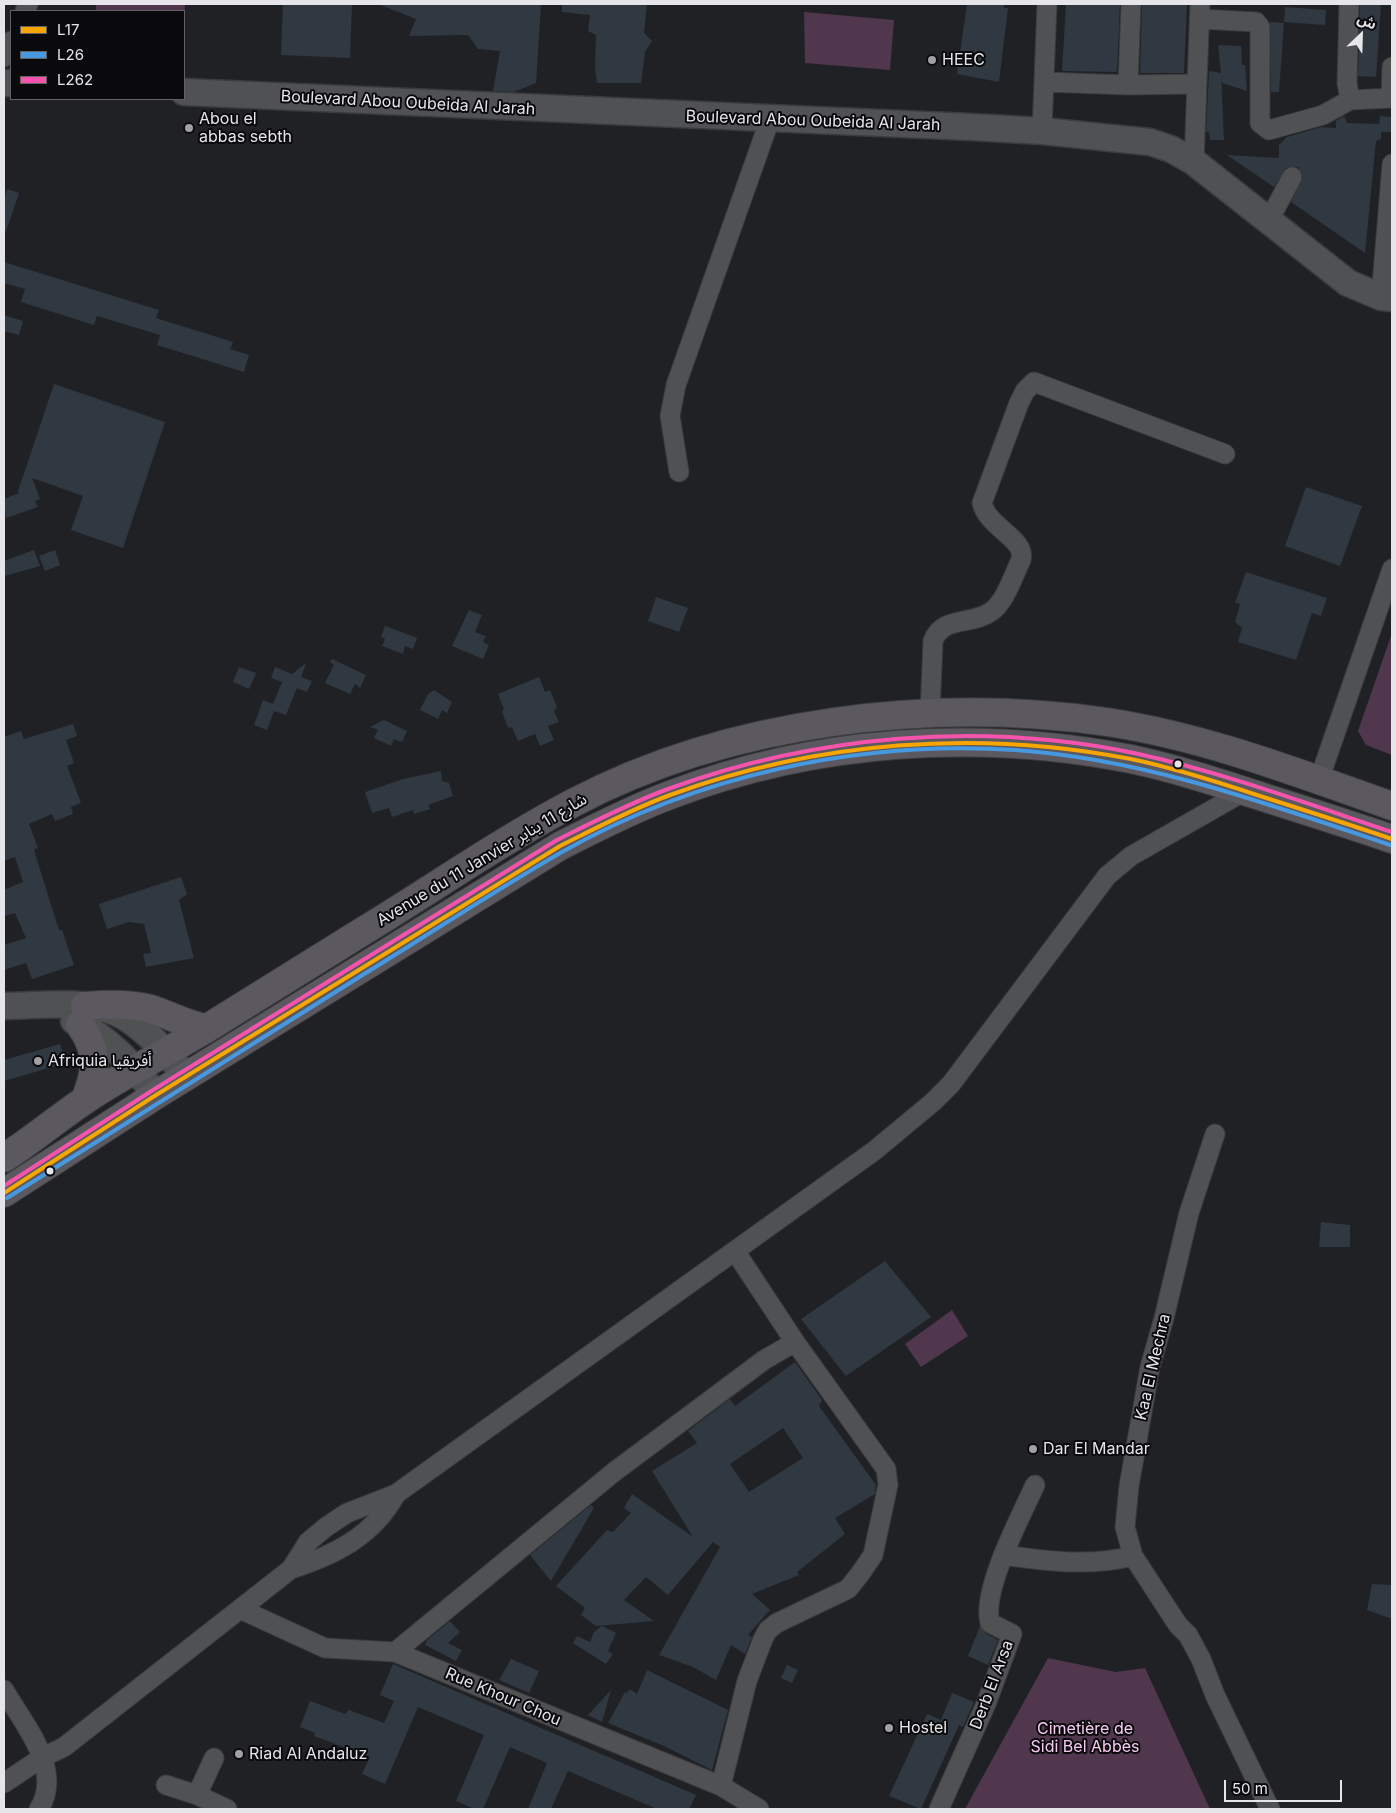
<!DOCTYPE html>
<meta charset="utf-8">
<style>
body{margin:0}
#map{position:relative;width:1396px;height:1813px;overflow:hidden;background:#202124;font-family:Inter,"Noto Sans Arabic",sans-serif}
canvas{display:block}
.frame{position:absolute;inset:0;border:5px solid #e6e6ea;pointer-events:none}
.legend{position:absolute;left:10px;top:10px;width:175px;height:90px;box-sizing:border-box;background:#0a0a0c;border:1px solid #626265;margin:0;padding:6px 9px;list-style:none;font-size:15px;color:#e6e6ea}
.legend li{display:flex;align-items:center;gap:10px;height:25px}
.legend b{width:25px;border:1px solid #626265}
.north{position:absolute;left:1336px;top:10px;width:50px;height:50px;-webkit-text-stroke:4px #0a0a0c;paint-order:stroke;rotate:24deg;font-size:14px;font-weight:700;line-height:20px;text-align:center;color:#e6e6ea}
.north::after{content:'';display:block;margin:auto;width:18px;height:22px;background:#e6e6ea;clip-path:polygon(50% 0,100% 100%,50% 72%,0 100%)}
.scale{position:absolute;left:1224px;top:1780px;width:118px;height:22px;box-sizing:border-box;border:2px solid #e6e6ea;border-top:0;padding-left:6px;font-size:15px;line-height:18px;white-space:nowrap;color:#e6e6ea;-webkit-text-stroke:4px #0a0a0c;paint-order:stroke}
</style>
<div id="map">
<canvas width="1396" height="1813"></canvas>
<div class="frame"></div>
<ul class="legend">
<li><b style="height:6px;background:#f7a600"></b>L17</li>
<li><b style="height:6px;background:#4699e1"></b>L26</li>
<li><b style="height:6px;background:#f653ac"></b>L262</li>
</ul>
<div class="north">ش</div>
<div class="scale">50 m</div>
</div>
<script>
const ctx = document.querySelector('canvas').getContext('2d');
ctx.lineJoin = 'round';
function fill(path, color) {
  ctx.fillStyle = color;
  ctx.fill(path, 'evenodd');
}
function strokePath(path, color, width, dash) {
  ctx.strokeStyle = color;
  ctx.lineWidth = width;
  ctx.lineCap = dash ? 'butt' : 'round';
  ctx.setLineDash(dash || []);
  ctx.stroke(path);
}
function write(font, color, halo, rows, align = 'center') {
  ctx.font = font + ' Inter,"Noto Sans Arabic",sans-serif';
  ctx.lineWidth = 4;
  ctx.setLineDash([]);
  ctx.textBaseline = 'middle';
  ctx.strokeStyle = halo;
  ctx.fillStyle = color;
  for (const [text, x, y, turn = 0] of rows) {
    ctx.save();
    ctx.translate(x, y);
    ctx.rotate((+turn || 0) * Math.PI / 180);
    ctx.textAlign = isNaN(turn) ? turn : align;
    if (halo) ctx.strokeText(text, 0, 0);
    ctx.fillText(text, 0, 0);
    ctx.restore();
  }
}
fill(new Path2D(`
 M96,4H185L184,19V11H96Z
 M804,12L894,20L890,70L805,63Z
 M1392,633V755L1366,745L1358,731Z
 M952,1310L968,1336L921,1367L905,1344Z
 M1048,1658L1116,1672L1145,1668L1210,1809H965Z`), '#50374e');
fill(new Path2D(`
 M283,4H352L350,58L281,55Z
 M378,4H541L536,83L514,92L493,91L500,51L478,49L468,35L409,36L416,19Z
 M562,4H647L644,33L652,41L645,52L641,83H597L595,67L596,35L588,31L590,15L562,12Z
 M967,4H1004V8H1008L999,82L957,74Z
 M1066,4H1120L1117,72L1062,71Z
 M1142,4H1187L1184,73H1140Z
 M1360,4H1381L1376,77L1358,76Z
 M1285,7L1326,10L1325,25L1284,22Z
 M1270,22L1284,23L1279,92H1271Z
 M1218,45L1241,46L1242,65H1245L1247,91L1222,83Z
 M1209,71L1221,73L1224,140H1210L1209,132H1206Z
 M1344,116L1347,123L1379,124L1380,116L1392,117V132H1381V139L1376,141L1365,253L1291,202L1303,177L1298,167L1286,168L1274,187L1227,155L1279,158V145L1287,137L1321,127L1336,128V121Z
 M7,189L19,193L6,231H4V199Z
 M4,262L159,310L156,318L233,342L230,349L249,355L244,372L157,345L160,335L97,316L94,325L21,302L25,289L4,283Z
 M4,315L23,321L19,335L4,331Z
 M54,384L165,422L123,548L71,530L83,496L32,478L40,499L35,501L38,507L6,518L4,499L19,493L18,491Z
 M1306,487L1362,506L1340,566L1285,546Z
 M34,550L40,566L4,576V561Z
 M55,550L60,565L45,571L39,556Z
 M1246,572L1327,598L1321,616L1312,613L1296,660L1238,642L1242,628L1235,622L1240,604L1235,603Z
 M656,597L688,608L679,632L648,621Z
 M469,610L482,615L475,632L486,636L483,642L489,645L483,659L452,646Z
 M385,626L417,638L413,649L405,646L403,654L382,646L385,639L381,637Z
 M332,659L366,675L360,688L355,684L350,694L325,683L334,665L330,662Z
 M306,663L301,677L312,681L307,692L297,688L286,715L274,711L267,730L254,725L263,700L273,704L282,682L271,678L275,667L292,674Z
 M239,667L256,673L249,689L233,682Z
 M539,677L545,692L550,690L557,707L554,711L559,722L548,726L554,740L540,746L535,734L518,741L512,727L508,728L502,712L504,709L498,694Z
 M434,690L452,702L447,713L442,710L438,719L420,710L428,694Z
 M384,720L407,731L402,742L394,739L391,746L374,738L378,730L370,727Z
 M73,724L77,736L66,740L74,763L67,766L81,803L71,807L73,814L55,821L52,814L29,824L38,848L34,850L47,892L59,930H62L74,965L32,979L26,963L4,970V945L26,938L15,913L4,916V890L23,882L15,857L4,861V737L21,731L24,739Z
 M441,771L442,781L449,783L453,796L428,805L430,809L414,814L413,810L392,817L389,808L372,813L365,792L403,779Z
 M181,877L187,894L179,900L194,958L146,967L143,954L151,953L144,924L129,922L107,929L99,904Z
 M60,1044L66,1063L4,1081V1060Z
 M1321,1222L1350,1225V1247H1319Z
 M885,1261L931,1317L846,1376L801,1319Z
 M795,1362L822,1400L819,1406L876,1485L875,1494L835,1518L845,1534L797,1572L799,1575L752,1594L770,1610L748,1635L752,1637L745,1654L731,1645L716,1680L693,1667L659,1655L720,1547L713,1542L668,1595L646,1577L624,1600L654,1621L596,1626L581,1615L585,1608L556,1586L607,1530L613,1532L631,1513L624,1508L632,1494L693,1537L652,1471L697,1443L688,1431L730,1399L735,1406ZM783,1428L803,1458L749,1492L730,1464Z
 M591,1505L594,1508L551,1581L530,1555Z
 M1372,1584L1392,1585V1619L1367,1610Z
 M450,1621L460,1632L448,1643L462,1650L456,1661L425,1645L427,1640Z
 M602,1626L616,1633L608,1651L613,1654L606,1664L573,1643L577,1636L590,1642L594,1632Z
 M980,1626L985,1633L998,1640L988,1665L968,1656Z
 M511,1659L539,1671L529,1693L499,1680Z
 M393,1664L696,1795L689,1809H657L568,1771L551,1809H528L547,1763L510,1747L483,1809H475L456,1801L484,1735L418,1707L385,1784L362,1774L370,1757L314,1736L315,1733L300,1727L310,1701L345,1714L349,1710L384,1723L394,1701L380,1695Z
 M787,1665L798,1670L792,1683L781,1678Z
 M647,1670L728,1710L712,1770L664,1746L608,1723L625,1692L627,1693L630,1689L637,1694Z
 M611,1690L602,1722L588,1715Z
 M952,1693L974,1702L963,1727L959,1725L921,1809L889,1796L927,1714L941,1720Z`), '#303842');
const street = new Path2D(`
 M1349,4L1347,83L1350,100
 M25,11L28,4
 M1200,19L1256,22L1260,27V123L1269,130L1323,115L1350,100L1392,98
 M4,57L11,41
 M1045,82L1128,85L1197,84
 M1128,85L1131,4
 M1391,98L1392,67
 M1042,131L1047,4
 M1194,162L1200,4
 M1268,222L1292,177
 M1381,297L1392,164
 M679,472L670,416L676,385L770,119
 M930,713L933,641C943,615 972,626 992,611C1006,600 1013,576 1021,560C1027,539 988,528 982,503L1019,403L1025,391L1034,382L1225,454
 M1319,780L1392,569
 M1215,1134L1189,1213L1164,1318L1150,1367L1129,1486L1125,1527L1133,1556L1178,1625L1188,1635L1201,1659L1215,1695L1270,1809
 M735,1251L795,1342
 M1003,1555C1047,1561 1089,1567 1133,1556
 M291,1569C335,1555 373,1536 396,1494
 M240,1609L325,1648L395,1652L721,1786L759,1809
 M395,1652L614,1472L764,1360L795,1342L886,1469L888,1485L873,1555L860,1574L848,1589L777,1623L768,1630L763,1639L747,1681L721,1786
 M4,1690C23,1723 64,1770 39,1809
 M4,1783L43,1757L64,1747L291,1569L308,1542L326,1527L347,1513L396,1494L874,1151L933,1102L951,1084L1107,876L1131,856L1245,791
 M166,1785L197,1795L227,1809
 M197,1795L214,1758
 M939,1809L986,1704L1012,1634L990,1623C981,1591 1021,1516 1035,1485`);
const secondary = new Path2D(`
 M4,83H11
 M184,92L971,127L1042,131L1150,142L1171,149L1194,162L1348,283L1381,297L1392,298
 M4,1006C40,1006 81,999 115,1012C143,1024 167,1054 186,1076
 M74,1021C108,1038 133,1065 156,1095`);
const primary = new Path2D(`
 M85,1006C107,1004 130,1003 151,1009C170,1015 186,1025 206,1028
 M80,1025C99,1052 97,1070 85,1100
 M4,1158C32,1140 57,1119 85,1100C125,1073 168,1052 209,1027C261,995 313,962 365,930C434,888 501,841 573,803C730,720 933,697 1107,722C1206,737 1298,773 1392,806
 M4,1193L156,1095L560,846C596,828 632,809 670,795C816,739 979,729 1131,759C1178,769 1223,784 1269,799C1310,812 1351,825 1392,839`);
strokePath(street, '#3a3b3d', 21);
strokePath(secondary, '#3a3b3d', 29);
strokePath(primary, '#3a3b3d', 30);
strokePath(street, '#505153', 19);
strokePath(secondary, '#505153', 26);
strokePath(primary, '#5b5860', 28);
strokePath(new Path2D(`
 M4,1193L156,1095L560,846C596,828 632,809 670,795C818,741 977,729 1131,759C1175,768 1218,782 1260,796C1304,810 1348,824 1392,839`), '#f7a600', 4);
strokePath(new Path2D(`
 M7,1198C125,1123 243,1049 361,976C428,935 494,891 562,852C698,775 859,740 1015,750C1145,759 1268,804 1390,845`), '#4699e1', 4);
strokePath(new Path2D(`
 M4,1186L153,1090L557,840C593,822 630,803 668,789C816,735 980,721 1134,753C1222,772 1308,804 1392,832`), '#f653ac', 4);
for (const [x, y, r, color] of [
 [932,60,5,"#a1a1a5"],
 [189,128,5,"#a1a1a5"],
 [1178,764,4.5,"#e6e6ea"],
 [38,1061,5,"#a1a1a5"],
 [50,1171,4.5,"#e6e6ea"],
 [1033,1449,5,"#a1a1a5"],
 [889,1728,5,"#a1a1a5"],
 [239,1754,5,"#a1a1a5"]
]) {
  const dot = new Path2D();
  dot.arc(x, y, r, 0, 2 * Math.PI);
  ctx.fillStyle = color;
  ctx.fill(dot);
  strokePath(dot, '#0a0a0c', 2);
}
write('16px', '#e6e6ea', '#0a0a0c', [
 ["HEEC",942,60],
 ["Abou el",199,119],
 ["abbas sebth",199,137],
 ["Afriquia أفريقيا",48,1061],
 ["Dar El Mandar",1043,1449],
 ["Hostel",899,1728],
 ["Riad Al Andaluz",249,1754]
], 'left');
write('16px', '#e6e6ea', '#0a0a0c', [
 ["Boulevard Abou Oubeida Al Jarah",408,103,3],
 ["Boulevard Abou Oubeida Al Jarah",813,121,2],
 ["Avenue du 11 Janvier شارع 11 يناير",482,860,-31],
 ["Kaa El Mechra",1153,1367,-77],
 ["Derb El Arsa",992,1685,-69],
 ["Rue Khour Chou",503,1697,23]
]);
write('16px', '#f7caf1', '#0a0a0c', [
 ["Cimetière de",1085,1729],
 ["Sidi Bel Abbès",1085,1747]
]);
</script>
